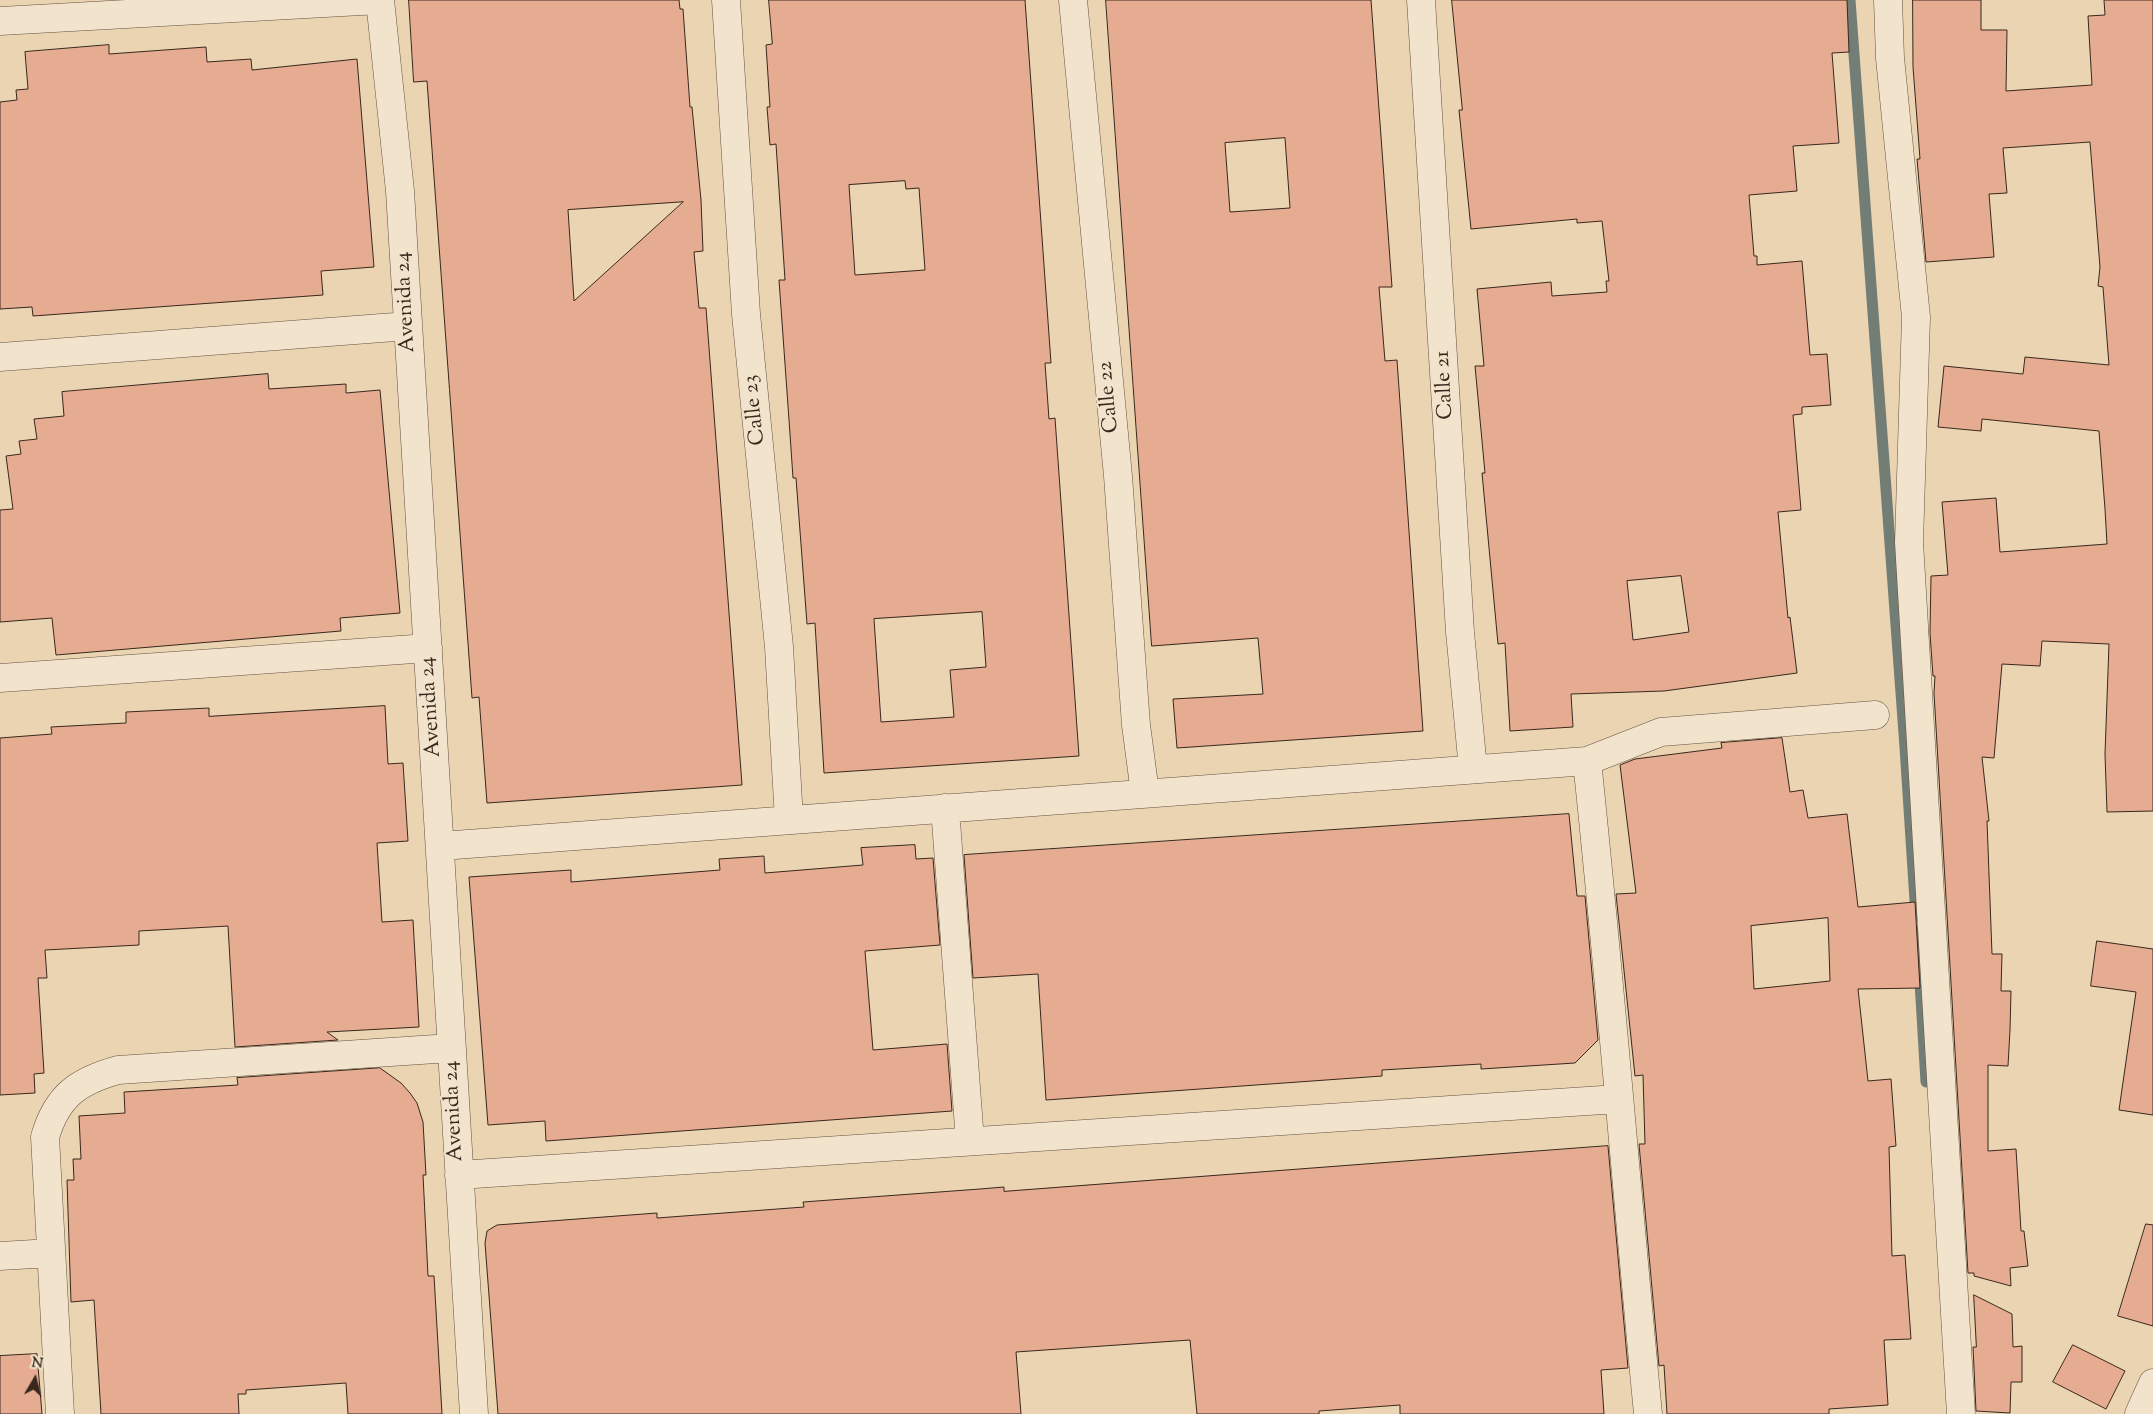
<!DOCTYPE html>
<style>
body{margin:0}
#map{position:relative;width:2153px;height:1414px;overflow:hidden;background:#ead4b1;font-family:"Sorts Mill Goudy",serif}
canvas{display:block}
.north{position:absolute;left:10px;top:1354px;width:50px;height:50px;-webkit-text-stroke:4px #f1e3cc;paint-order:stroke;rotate:8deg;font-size:14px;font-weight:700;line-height:20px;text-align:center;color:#39271d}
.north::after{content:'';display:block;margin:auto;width:18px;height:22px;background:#39271d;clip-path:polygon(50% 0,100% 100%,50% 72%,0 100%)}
</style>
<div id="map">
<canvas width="2153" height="1414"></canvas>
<div class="north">N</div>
</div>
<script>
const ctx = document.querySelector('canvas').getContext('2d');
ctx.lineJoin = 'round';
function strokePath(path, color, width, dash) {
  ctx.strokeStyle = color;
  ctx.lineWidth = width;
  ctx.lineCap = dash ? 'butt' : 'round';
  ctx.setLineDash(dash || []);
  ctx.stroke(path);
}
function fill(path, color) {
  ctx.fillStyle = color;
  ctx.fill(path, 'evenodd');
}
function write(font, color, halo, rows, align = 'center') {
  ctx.font = font + ' "Sorts Mill Goudy",serif';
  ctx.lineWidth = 4;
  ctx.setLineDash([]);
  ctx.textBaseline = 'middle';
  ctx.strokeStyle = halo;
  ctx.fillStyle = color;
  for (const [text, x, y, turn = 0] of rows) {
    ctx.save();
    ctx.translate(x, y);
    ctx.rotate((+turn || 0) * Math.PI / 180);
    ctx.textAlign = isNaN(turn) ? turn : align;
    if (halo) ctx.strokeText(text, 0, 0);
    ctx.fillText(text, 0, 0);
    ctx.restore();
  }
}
strokePath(new Path2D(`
 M1850,0L1905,747L1916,916
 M1917,932L1926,1082`), '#727e75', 11);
const building = new Path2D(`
 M409,0H679L680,9H683L690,107H692L701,200L703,251L694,252L699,308H706L742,785L487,803L479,697L472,698L427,81L414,82ZM683,202L574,301L568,210Z
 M769,0H1025L1051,363H1045L1049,419L1055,418L1079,756L824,773L815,623L807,624L796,478H793L790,434L779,280H785L776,144L770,145L767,107H770L766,45L772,44ZM905,181L906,189L919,188L925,270L855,275L849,185ZM982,612L986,667L950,670L954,717L881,722L874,619Z
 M1106,0H1371L1392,287H1379L1385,361L1397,360L1423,731L1177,748L1173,699L1263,694L1258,638L1152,646ZM1285,138L1290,208L1230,212L1225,143Z
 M1452,0H1847L1849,52L1832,53L1839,143L1793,146L1797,191L1749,195L1754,256H1757V265L1802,261L1810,355L1827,354L1831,405L1802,407V414L1793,415L1801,510L1778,512L1788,618L1790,617L1797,673L1664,691L1571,694L1573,727L1510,731L1505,643L1498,644L1482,473H1485L1475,366H1484L1477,289L1551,282L1552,296L1607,292L1606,281H1609L1602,221L1577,223V219L1471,229L1459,110H1462ZM1681,576L1689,632L1633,640L1627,581Z
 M1913,0H1981V30H2007L2006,91L2092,85L2088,16L2105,15L2104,0H2153V811L2107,812L2105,754L2109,644L2042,641L2040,666L2002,664L1994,758L1982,757L1989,821H1987L1992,954H2002L2001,991H2011L2010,1030L2008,1066L1988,1065V1151L2016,1149L2021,1231H2024L2028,1266L2010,1268L2011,1286L1974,1276V1273H1968L1934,693L1935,676H1933L1930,633L1931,576L1948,575L1942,502L1996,498L2000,552L2107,544L2105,509L2099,431L1982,419L1981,431L1938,427L1944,366L2023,374L2025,357L2109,365L2103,287L2098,286L2100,267L2090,142L2003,148L2007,193L1989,194L1994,257L1926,262L1917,159H1920L1913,67Z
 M109,45V54L206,47L207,62L251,59L252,70L357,59L374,267L321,271L323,295L33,316L32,307L0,309V102L17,100L16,90L28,89L25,52Z
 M268,374L269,389L346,384V393L380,390L400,613L340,618L341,631L56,655L52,618L0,622V510L13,509L6,456L21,454L19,441L37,439L34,419L64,416L62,392Z
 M385,706L388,764L403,763L408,841L377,843L382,922L413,920L419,1027L327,1032L338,1040L235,1047L228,926L139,931V945L45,950L47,978H38L44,1073L34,1074L35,1093L0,1095V738L52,734L51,727L126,723V712L209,708V716Z
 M1782,738L1790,792L1803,790L1808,818L1847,814L1858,907L1915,902L1920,988L1858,989L1868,1081L1891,1079L1896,1146L1889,1147L1892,1256L1905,1255L1911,1339L1884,1340L1888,1405L1829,1409V1414H1667L1664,1365L1659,1366L1639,1144H1645L1643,1075L1635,1076L1616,894L1636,893L1620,765L1635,759L1722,748L1721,743ZM1828,918L1830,981L1754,989L1751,926Z
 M1569,814L1577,896H1585L1598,1040L1575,1063L1481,1069V1064L1382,1070V1076L1046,1100L1038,974L973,978L964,855Z
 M915,845L916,859L933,858L940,945L865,951L873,1050L947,1044L952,1111L546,1141L545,1121L488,1125L469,877L571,870V882L720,870L719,859L764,856L765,873L863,865L861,848Z
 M2097,941L2153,949V1115L2119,1110L2136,992L2091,986Z
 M380,1068L401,1083L410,1093L417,1103L423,1122L426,1175H423L428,1276H434L442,1414H348L346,1383L246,1390V1394H238L239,1414H101L94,1300L71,1302L67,1180H74L73,1159H81L79,1116L125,1113L124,1092L238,1085L237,1078Z
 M1608,1146L1628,1368L1601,1370L1604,1414H1400V1405L1319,1411V1414H1197L1190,1340L1016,1352L1021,1414H498L485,1243L487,1231L497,1225L657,1213V1218L804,1207L803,1202L980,1189L1004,1187V1191Z
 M2146,1224L2153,1225V1326L2118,1316Z
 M1974,1295L2012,1314L2013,1347L2022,1346V1382H2011L2010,1413L1976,1411L1973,1347H1976Z
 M2073,1345L2125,1371L2106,1409L2053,1382Z
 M37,1354L42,1414H0V1356Z`);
fill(building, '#e6ac91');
strokePath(building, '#39271d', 1);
const street = new Path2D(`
 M380,0L400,191L474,1414
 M726,0L746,314L779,647L789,820
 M1073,0L1118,476L1136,725L1145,793
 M1421,0L1460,632L1473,769
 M1888,0L1890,58L1916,317L1909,542L1961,1414
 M0,21L379,0
 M0,357L408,326
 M0,678L428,648
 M1587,761C1610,978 1627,1196 1648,1414
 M945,808L970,1141
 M441,846L1587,761L1661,732L1875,715
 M459,1175L1618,1099
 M0,1256L51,1253
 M60,1414L45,1137C57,1096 78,1081 118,1070L451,1048
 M2139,1414L2153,1383`);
strokePath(street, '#655242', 29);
strokePath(street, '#f1e3cc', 28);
write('21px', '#39271d', '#f1e3cc', [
 ["Avenida 24",407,302,-93],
 ["Calle 21",1446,385,-93],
 ["Calle 22",1110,397,-95],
 ["Calle 23",756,410,-96],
 ["Avenida 24",432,707,-94],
 ["Avenida 24",455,1111,-93]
]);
</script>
